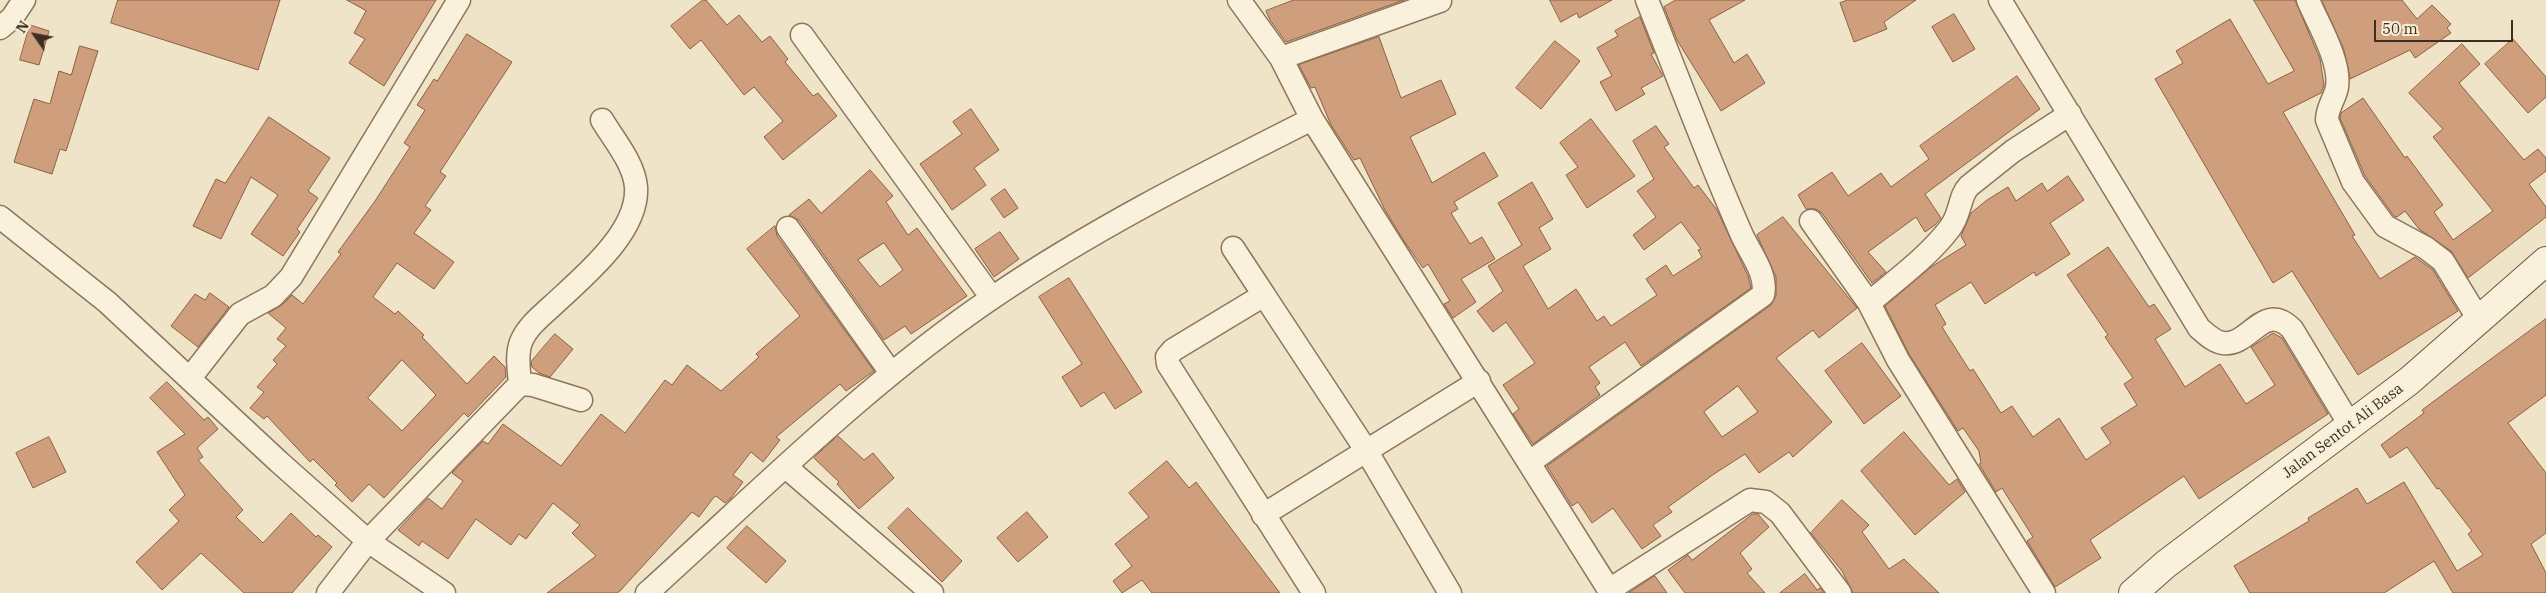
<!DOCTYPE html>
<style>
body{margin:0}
#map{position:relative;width:2546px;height:593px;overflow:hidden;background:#f0e4c8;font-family:"IBM Plex Serif",serif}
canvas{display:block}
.north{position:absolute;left:10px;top:10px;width:50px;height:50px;-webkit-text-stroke:4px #f7eed8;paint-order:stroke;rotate:303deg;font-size:14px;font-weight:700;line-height:20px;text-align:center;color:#3d2e20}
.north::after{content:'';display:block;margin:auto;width:18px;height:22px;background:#3d2e20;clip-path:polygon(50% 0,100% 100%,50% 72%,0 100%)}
.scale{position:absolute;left:2374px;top:20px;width:139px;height:22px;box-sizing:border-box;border:2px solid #3d2e20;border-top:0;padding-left:6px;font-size:15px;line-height:18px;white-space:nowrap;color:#3d2e20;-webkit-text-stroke:4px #f7eed8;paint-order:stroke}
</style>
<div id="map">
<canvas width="2546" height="593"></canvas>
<div class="north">N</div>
<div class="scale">50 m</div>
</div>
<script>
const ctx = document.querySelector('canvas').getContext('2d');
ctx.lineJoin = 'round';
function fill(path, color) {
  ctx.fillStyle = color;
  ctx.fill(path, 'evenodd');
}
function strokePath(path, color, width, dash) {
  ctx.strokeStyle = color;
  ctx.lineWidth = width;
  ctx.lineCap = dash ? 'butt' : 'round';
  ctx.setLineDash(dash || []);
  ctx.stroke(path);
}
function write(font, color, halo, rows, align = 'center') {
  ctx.font = font + ' "IBM Plex Serif",serif';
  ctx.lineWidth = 4;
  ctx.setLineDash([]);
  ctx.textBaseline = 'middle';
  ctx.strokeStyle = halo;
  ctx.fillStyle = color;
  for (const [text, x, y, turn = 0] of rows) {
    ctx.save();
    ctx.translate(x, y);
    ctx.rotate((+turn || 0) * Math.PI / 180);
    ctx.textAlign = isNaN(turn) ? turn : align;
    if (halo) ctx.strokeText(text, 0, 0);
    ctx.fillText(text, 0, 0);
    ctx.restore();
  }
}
const building = new Path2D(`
 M118,0H280L258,70L111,23Z
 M347,0H436L384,86L349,63L365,39L354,33L366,11Z
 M703,0H706L727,25L739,15L762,42L770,36L788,59L785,62L813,96L818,93L837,116L783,160L764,137L783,121L754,87L744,95L701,40L690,49L671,26Z
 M1294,0H1404L1286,42L1270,20L1266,11Z
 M1550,0H1612L1579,18L1577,13L1561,22Z
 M1676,0H1745L1709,20L1734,63L1747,54L1765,83L1721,111L1677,40L1664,7Z
 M1848,0H1916L1884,22L1887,29L1854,42L1840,3Z
 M2254,0H2295L2320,59L2324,85L2321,93L2283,112L2355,235L2352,236L2380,279L2415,257L2433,270L2458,311L2358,375L2292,271L2273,283L2155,79L2183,63L2176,51L2230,19L2268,84L2294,71Z
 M2322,0H2402L2417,19L2432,5L2451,24L2447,28L2451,33L2415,58L2410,50L2350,79L2344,50Z
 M1954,14L1975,49L1953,62L1932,27Z
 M1640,17L1654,53L1651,54L1663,76L1641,88L1645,94L1616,111L1600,82L1612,76L1597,48L1618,36L1615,31Z
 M30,25L49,31L39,65L20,60Z
 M467,34L512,62L440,172L446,176L425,206L431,210L414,233L454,262L434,289L397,263L373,297L395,314L398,311L424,335L422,337L467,384L494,356L505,367L506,377L468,417L464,413L384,498L369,484L352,502L335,485L337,483L313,459L310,462L267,416L264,419L250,408L264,392L257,387L277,364L273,360L286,346L277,339L286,328L268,313L282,305L292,295L303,304L341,254L338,252L375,201L410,147L404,143L425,110L417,105L434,79L437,81ZM402,360L436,395L402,431L368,398Z
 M1379,37L1401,98L1441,80L1456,114L1410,137L1432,183L1484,152L1498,176L1454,202L1458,209L1451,213L1470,244L1482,237L1495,259L1461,279L1476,302L1453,318L1444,304L1450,301L1428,264L1423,268L1404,241L1385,210L1360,158L1354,160L1331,125L1315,87L1311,88L1299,65Z
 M2513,39L2546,77V97L2528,113L2485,64Z
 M1555,41L1580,61L1541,109L1516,88Z
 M2462,44L2480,64L2459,83L2524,160L2538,149L2546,158V171L2529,184L2546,207V217L2468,278L2451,251L2419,229L2405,211L2397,217L2394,216L2365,176L2340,118L2341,113L2363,98L2405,158L2407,156L2443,205L2434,212L2453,240L2493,211L2433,137L2443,129L2409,93Z
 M80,46L98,51L66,151L60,149L52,174L14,162L34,99L50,104L59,71L71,75Z
 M2017,76L2040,109L1925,194L1941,218L1935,225L1925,232L1916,217L1868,252L1886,272L1872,283L1822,213L1816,209H1806L1798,195L1832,172L1848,196L1881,173L1891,187L1929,159L1920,146Z
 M971,109L999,150L974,168L986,185L952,210L920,164L962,134L953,122Z
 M269,117L330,158L308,191L318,198L297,229L300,232L283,256L251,234L278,195L251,177L221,239L193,226L216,179L225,183Z
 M1591,119L1635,176L1587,208L1566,175L1578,167L1560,143Z
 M1656,126L1669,144L1664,147L1694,188L1698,185L1717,210L1748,276L1751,288L1641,366L1625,342L1589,367L1600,383L1595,387L1600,395L1533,444L1513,414L1519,409L1503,385L1535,363L1506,322L1493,332L1477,311L1503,291L1488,266L1522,245L1498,203L1532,182L1553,219L1539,228L1551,249L1523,266L1548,309L1576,289L1597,321L1604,316L1611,326L1657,295L1646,279L1666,265L1673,276L1702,257L1698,250L1701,249L1681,222L1644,250L1633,235L1656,217L1637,191L1654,179L1633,141Z
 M870,170L893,196L886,202L908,235L917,228L967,296L911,334L905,326L884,340L799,220L789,215L809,199L821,213ZM884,243L903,270L880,287L858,260Z
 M2068,176L2084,200L2050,223L2070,254L2036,276L2034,272L1985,304L1971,282L1935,305L1946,324L1942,327L1970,371L1973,369L2001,413L2012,406L2033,437L2059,418L2086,460L2111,443L2101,428L2137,405L2124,384L2133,378L2105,337L2108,335L2067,275L2108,247L2149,307L2154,304L2171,329L2155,339L2185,387L2220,364L2246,404L2275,385L2251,347L2273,333L2282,338L2328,414L2199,499L2184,476L2090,540L2101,558L2055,587L2027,541L2033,537L2002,488L1996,492L1979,464L1981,463L1979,451L1963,428L1958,431L1909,354L1885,306L1931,267L1966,245L1961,236L1971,213L1987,200L2008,187L2016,201L2042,183L2047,191Z
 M1005,189L1018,208L1004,218L991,199Z
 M1783,217L1857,308L1819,338L1813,330L1776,358L1832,422L1793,457L1789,452L1759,473L1745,454L1714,474L1668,507L1672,512L1653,525L1661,536L1642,549L1613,508L1592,523L1578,502L1572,506L1547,466L1771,305L1776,296V277L1757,235ZM1738,386L1758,412L1722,437L1704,412Z
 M775,226L777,236L874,371L846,391L840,384L776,437L780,440L763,462L751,452L733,475L743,482L731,498L725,503L716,496L714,497L699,517L692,512L620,591L617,593H547L596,556L572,533L580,525L553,503L526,539L519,534L511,545L476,519L448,559L422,541L419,546L398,530L428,498L442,509L463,481L452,473L483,441L488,444L503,424L561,466L601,414L625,433L665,380L672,385L687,365L721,391L759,357L756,354L800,316L747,249Z
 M1000,232L1019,259L994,277L975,249Z
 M1069,278L1142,392L1115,409L1104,392L1081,407L1062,377L1082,364L1039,297Z
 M210,293L229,307L198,347L171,326L195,294L205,300Z
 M2546,319V395L2508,423L2546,473V533L2531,544L2546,573V593H2453L2434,561L2384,593H2250L2234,566L2309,521L2308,518L2357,488L2367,504L2404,482L2457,571L2483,555L2468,534L2472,531L2439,488L2437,489L2407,447L2390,458L2381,445L2424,413L2422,410L2461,381Z
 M555,334L573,349L550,377L539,373L532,367L531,362Z
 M1862,343L1901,396L1864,424L1825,371Z
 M167,382L204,420L208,417L218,429L197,448L203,457L198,460L243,510L236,517L263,543L291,513L316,537L318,535L332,547L292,593H244L201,553L162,590L136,562L179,521L169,510L185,495L157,452L185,434L150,398Z
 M1904,432L1949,485L1957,479L1965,492L1915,535L1861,471Z
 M838,436L864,460L873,453L894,478L859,509L837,484L839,482L814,458Z
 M49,437L66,472L33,488L16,453Z
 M1167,461L1189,488L1196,482L1280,593H1152L1142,580L1122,593L1113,581L1132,566L1115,544L1149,517L1129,493Z
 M1842,500L1869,525L1862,532L1889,569L1904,559L1939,593H1853L1842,571L1811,533Z
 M908,508L962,561L942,582L888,528Z
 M1027,512L1048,537L1018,562L997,538Z
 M1753,514H1758L1769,527L1740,553L1752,569L1747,573L1765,593H1685L1668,570L1688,555L1692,560Z
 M747,526L786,561L766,583L727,548Z
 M1805,574L1817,590L1820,588L1824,593H1780Z
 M1655,576L1667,593H1629Z`);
fill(building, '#cf9f7d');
strokePath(building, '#8d5f41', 1);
const minor = new Path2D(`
 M1239,0L1281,58L1312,119L1611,593
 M2000,0L2199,328C2206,334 2214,342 2223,343C2250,347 2263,300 2292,329L2350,425
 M2308,0C2318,24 2341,61 2337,87C2335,99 2327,107 2327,120L2353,182L2385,226L2426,248L2443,261L2479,320
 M0,28L12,18L24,0
 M802,35L992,298
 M1281,58L1440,1
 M0,217L107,302L279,462L368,541L444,593
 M1811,221L1869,303L1898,360L2044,593
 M788,228L891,373
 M1233,248L1264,295
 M1869,303C1897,279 1928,257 1950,228C1961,214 1959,196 1969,186L2013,151L2070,114
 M190,378L240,314L273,296L291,277L459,0
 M520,384C519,371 516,355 521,342C527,327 541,316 553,305C583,277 639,232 636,187C634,163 614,140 602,120
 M1530,462L1763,295C1768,274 1749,252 1741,233C1707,156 1678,77 1647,0
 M786,467L932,593
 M1263,515L1479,381
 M1609,590L1750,500L1766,502L1780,513L1840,593
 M328,593L368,541L520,384L533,385L581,400
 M647,593C759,492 867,383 992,298C1093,229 1203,174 1312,119
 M1314,593L1168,364L1167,357L1173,350L1264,295L1366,450L1450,593`);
const secondary = new Path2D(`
 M2133,593L2166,564L2409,381L2546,261`);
strokePath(minor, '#8d765c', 25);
strokePath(secondary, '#6f573f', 30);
strokePath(minor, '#faf1dc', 22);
strokePath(secondary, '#faf1dc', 28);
write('15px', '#3d2e20', '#f7eed8', [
 ["Jalan Sentot Ali Basa",2343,431,-37]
]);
</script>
